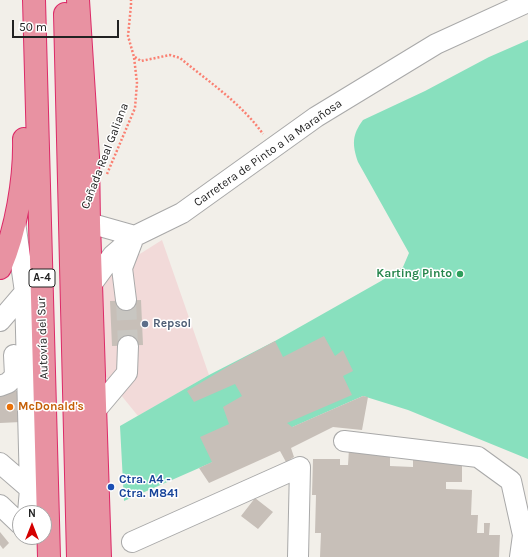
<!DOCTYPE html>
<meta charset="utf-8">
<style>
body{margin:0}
#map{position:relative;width:528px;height:557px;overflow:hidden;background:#f2efe9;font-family:Karla,sans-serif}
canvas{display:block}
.north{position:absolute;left:12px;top:505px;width:40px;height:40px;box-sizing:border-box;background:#fff;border:1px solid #a7a7a7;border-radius:50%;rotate:0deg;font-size:11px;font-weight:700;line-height:16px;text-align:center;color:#222}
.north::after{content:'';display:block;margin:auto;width:14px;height:18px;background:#d40000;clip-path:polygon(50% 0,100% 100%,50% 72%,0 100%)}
.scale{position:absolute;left:12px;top:20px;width:107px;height:18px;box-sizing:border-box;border:2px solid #222;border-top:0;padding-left:5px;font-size:12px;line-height:14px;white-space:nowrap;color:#222;-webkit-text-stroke:3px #fff;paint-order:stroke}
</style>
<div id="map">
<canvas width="528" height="557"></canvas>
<div class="north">N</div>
<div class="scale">50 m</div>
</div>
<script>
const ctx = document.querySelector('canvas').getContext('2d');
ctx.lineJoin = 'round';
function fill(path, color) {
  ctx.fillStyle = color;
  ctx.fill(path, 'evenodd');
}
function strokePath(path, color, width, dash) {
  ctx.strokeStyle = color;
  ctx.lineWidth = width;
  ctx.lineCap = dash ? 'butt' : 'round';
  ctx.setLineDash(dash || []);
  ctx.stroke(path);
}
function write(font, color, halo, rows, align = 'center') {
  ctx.font = font + ' Karla,sans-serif';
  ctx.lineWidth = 3;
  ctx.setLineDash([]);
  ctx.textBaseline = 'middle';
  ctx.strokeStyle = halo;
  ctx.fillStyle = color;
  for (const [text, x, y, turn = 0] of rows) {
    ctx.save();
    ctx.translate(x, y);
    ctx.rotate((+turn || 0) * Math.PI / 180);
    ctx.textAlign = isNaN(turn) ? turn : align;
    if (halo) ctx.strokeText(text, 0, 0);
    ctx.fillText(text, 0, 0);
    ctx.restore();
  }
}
fill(new Path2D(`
 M162,240L209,375L138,416L99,368L97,281Z`), '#f2dad9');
fill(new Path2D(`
 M528,40V459L408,410L363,396L124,501L120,426L209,375L275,341L381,281L403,267L409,253L358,162C352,144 352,135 363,120L425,91L489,57Z`), '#88e0be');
fill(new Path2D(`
 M141,300L143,345L112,346L110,301Z
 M324,336L335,356L343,350L353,371L343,376L352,395L287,423L292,427L363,396L368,397L362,430L333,427L291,448L294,457L286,462L280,451L209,483L199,468L212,462L200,437L229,424L223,407L242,396L235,384L194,402L187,391L227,367L275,341L283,357Z
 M0,391H20L21,422L0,423Z
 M349,449L390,450V466L413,467V458L462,459V482H446V489L472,490L471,515H478L477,533H484V523H490L489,535H500L499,557H320L321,533H315L316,495H312L313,459H340V465H348Z
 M255,498L273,512L258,529L241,516Z
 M0,532L9,543L3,549L0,545Z`), '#c7bfb8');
strokePath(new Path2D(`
 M126,300L128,346`), '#c8c6c1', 20, [20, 10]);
const minor = new Path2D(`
 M15,222L25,292L30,489L28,513
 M89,223L135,236
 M91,285L113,255L135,236L182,213L316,117L436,44L528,2
 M126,300L122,268L132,242
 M0,321L25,292
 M0,386L8,383L15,376L14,355
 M95,411L127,373L128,346
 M344,441L478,457L511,481L523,535L520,557
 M0,463L30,489
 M0,505L20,524
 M132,542L300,467L298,557`);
const highway = new Path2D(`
 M34,0L49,557
 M78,0L88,157L89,223L100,557
 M65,14L78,557
 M0,268C16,231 25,179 24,139`);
strokePath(minor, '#a9a9a9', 22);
strokePath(highway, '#dc2a67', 24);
strokePath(new Path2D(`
 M135,57L141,61L170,55L180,58C209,82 241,103 263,134
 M107,174L135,108L137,83L134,57L128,36L131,5V0`), '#fa8072', 2.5, [2, 2]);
strokePath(minor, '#fff', 20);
strokePath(highway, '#e892a2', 22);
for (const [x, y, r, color] of [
 [460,274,4,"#2e9e5b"],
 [145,324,4,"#5c6f8a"],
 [10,407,4,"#e8710a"],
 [111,487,4,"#1a4fb4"]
]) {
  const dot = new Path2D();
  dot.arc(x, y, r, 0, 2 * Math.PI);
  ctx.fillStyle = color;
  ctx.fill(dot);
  strokePath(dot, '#fff', 1.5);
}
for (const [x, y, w] of [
 [42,278,26]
]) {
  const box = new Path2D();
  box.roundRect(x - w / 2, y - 9, w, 18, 3);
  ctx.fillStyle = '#fff';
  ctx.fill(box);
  strokePath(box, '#222', 1);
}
write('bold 11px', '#222', null, [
 ["A-4",42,278]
]);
write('12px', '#222', '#fff', [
 ["Carretera de Pinto a la Marañosa",268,153,-35],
 ["Cañada Real Galiana",105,156,-69],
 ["Autovía del Sur",43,338,-92]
]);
write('bold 12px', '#27864d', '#fff', [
 ["Karting Pinto",452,274]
], 'right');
write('bold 12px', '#4e5e75', '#fff', [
 ["Repsol",153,324]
], 'left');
write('bold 12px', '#c56008', '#fff', [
 ["McDonald's",18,407]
], 'left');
write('bold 12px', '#164399', '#fff', [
 ["Ctra. A4 -",119,480],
 ["Ctra. M841",119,494]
], 'left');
</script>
